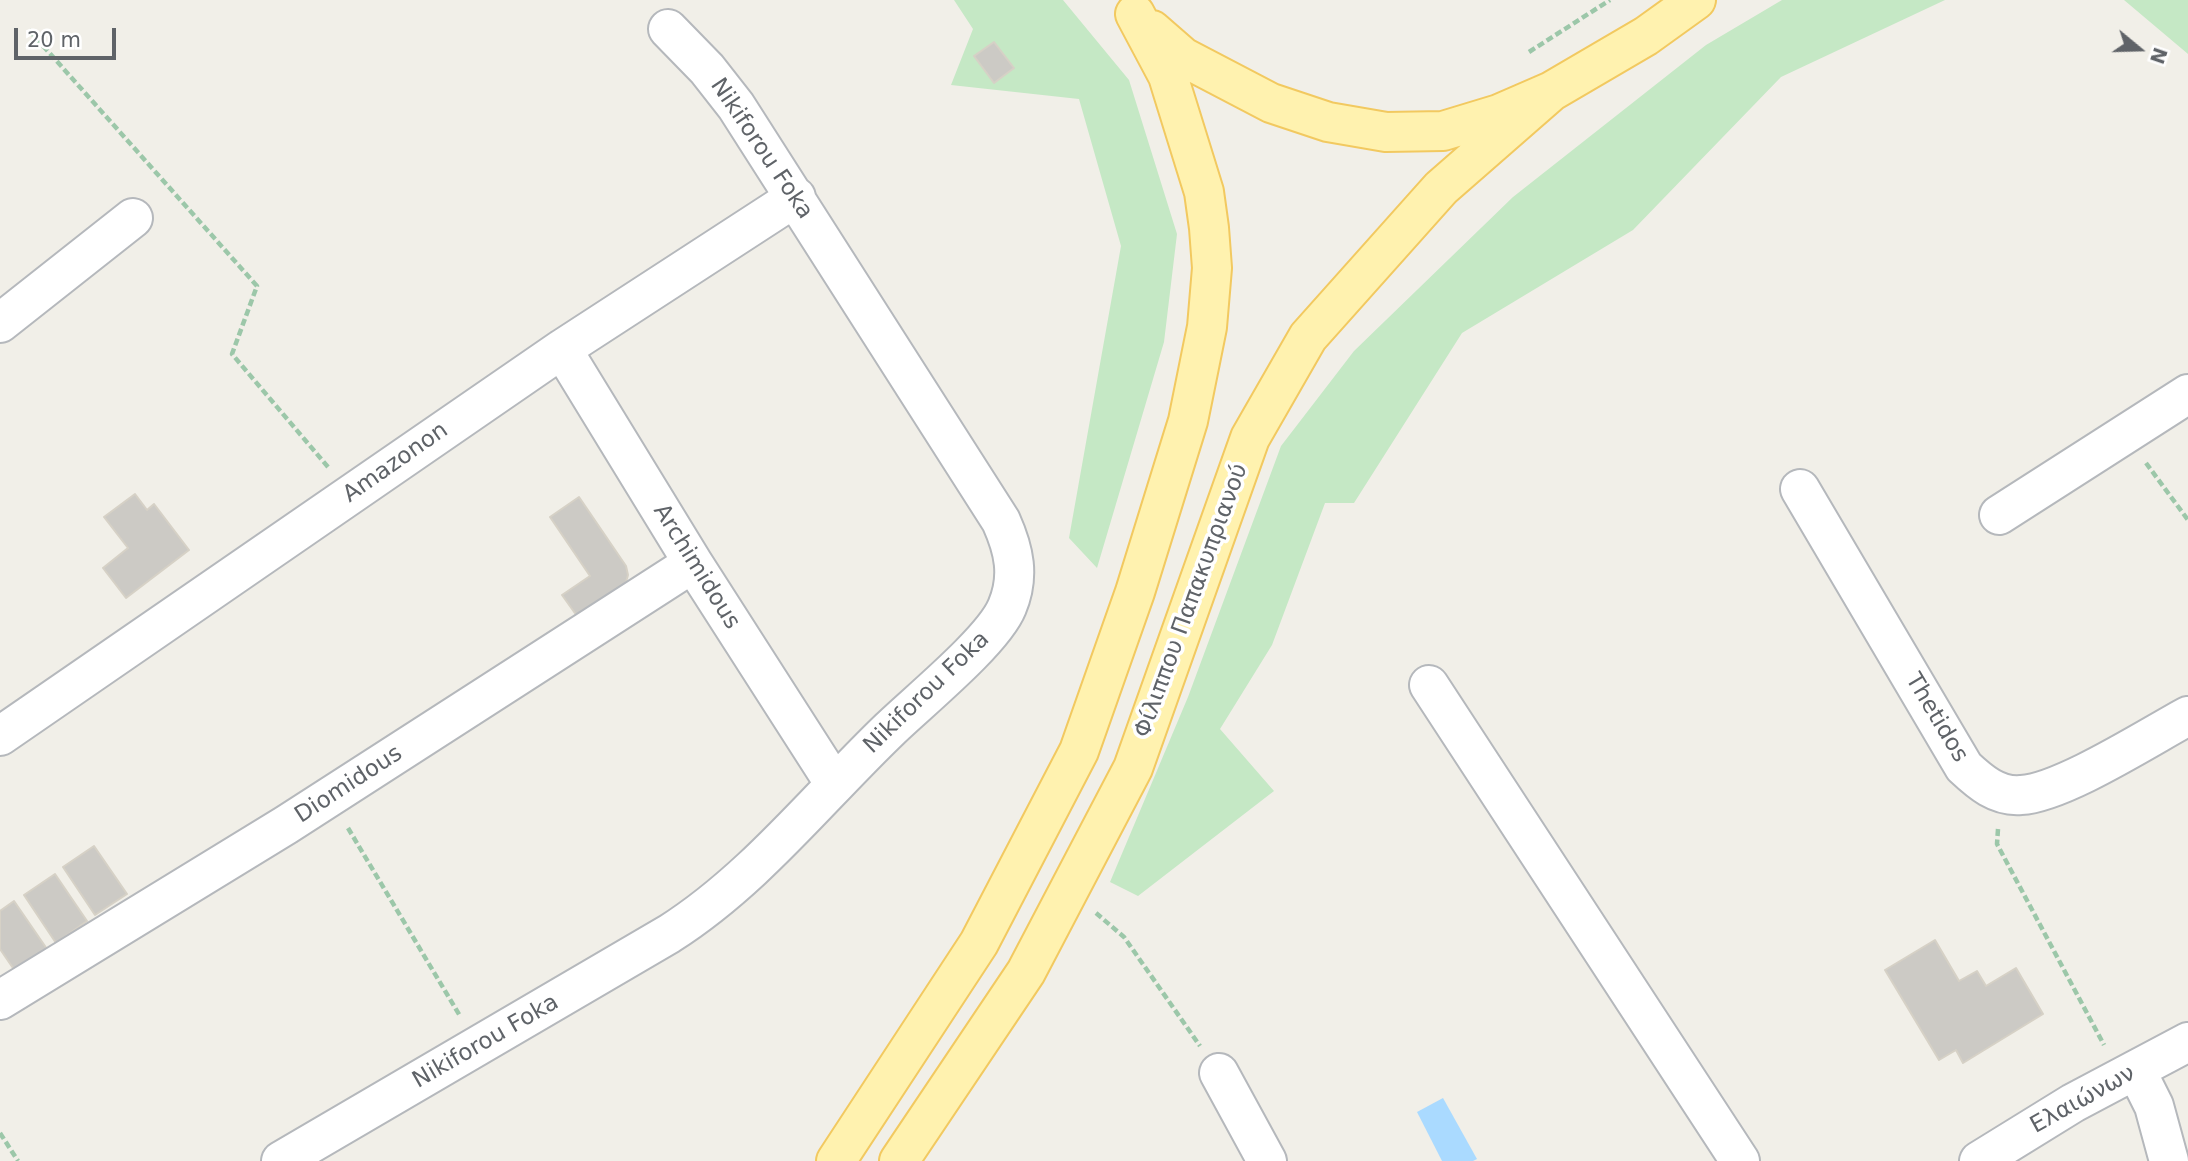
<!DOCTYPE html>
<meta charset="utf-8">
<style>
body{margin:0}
#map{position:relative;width:2188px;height:1161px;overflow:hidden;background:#f1efe8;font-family:"DejaVu Sans",sans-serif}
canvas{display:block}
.north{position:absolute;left:2104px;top:14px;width:70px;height:70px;-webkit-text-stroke:5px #fff;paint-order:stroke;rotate:109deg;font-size:19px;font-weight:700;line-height:28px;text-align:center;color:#5f6368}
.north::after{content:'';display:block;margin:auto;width:24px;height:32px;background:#5f6368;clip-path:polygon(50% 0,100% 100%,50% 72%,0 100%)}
.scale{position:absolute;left:14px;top:28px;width:102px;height:32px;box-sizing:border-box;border:4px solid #5f6368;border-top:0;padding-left:9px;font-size:21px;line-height:24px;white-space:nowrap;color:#5f6368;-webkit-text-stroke:5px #fff;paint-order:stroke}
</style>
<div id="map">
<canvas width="2188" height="1161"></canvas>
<div class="north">N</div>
<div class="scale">20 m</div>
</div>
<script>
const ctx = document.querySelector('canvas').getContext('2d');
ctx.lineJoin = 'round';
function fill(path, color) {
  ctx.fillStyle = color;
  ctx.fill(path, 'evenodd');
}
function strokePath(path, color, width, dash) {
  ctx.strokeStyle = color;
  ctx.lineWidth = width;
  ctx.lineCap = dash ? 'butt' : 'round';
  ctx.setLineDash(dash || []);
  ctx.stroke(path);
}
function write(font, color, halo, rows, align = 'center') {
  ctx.font = font + ' "DejaVu Sans",sans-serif';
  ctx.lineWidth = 7;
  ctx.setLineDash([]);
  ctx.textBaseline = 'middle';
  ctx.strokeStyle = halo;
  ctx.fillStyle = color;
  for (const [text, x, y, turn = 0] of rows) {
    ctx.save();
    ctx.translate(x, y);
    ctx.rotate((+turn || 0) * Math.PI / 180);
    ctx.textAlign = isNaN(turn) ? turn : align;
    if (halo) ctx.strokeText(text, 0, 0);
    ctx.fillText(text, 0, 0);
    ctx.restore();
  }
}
fill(new Path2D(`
 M954,0H1063L1129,80L1177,234L1164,342L1097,568L1069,538L1121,246L1079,99L951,85L973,29Z
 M1782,0H1945L1781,77L1633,230L1462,333L1354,503H1325L1272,645L1220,729L1274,791L1138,896L1110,882L1188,697L1281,446L1354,351L1513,197L1706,45Z
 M2124,0H2188V54Z`), '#c5e8c5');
fill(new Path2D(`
 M1443,1098L1477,1159L1473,1161H1442L1417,1112Z`), '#aadaff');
const building = new Path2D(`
 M994,42L1014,68L994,83L974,56Z
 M135,494L147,510L154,504L189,550L126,598L103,568L128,548L104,517Z
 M579,497L626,566L628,575L625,586L582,623L562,595L590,576L550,517Z
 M94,846L127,894L95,915L63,867Z
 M55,874L87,921L56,943L24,895Z
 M14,901L47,949L15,971L0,949V911Z
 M1935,940L1959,981L1977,971L1986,986L2016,968L2043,1014L1963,1063L1956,1050L1939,1060L1885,970Z`);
fill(building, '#cccac5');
strokePath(building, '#d6d1c6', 2);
const minor = new Path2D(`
 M0,323L133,218
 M562,349L693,563L834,783
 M1800,489L1964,767C1980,782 1997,797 2021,795C2062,793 2149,737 2188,716
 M1999,515L2188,394
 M1429,685L1740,1161
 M0,736L562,349L796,197
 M0,1000L286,825L693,563
 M2136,1070L2154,1106L2169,1161
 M1219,1073L1267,1161
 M281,1161L669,934C754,880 817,799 890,729C919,701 993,641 1007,607C1020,576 1014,550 1001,521L736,106L707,69L668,29
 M1979,1161L2073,1103L2188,1042`);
const major = new Path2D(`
 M1152,30L1183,57L1271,103L1328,122L1386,132L1443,131L1499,114L1552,91L1646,36L1696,0
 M836,1161L979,943L1079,751L1135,592L1188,421L1207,327L1212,268L1209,228L1204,192L1168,76L1135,14
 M899,1161L1026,972L1133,768L1250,438L1308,337L1441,188L1552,91`);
strokePath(minor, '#b5b8bc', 42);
strokePath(major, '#f2c960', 42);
strokePath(new Path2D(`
 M29,30L257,286L232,354L328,467
 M1529,52L1610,0
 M2146,463L2188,520
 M348,828L460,1016
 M1998,829L1997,844L2104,1045
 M1096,913L1124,937L1200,1046
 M0,1133L18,1161`), '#9cc7a9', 4.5, [7, 3.5]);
strokePath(minor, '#fff', 38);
strokePath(major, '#fff2af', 38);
write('23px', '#5f6368', '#fff', [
 ["Nikiforou Foka",761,149,56],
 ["Amazonon",396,463,-35],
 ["Archimidous",696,567,58],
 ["Φίλιππου Παπακυπριανού",1192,601,-70],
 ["Nikiforou Foka",927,693,-44],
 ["Thetidos",1936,718,59],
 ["Diomidous",349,785,-33],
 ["Nikiforou Foka",486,1042,-30],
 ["Ελαιώνων",2083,1100,-29]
]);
</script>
